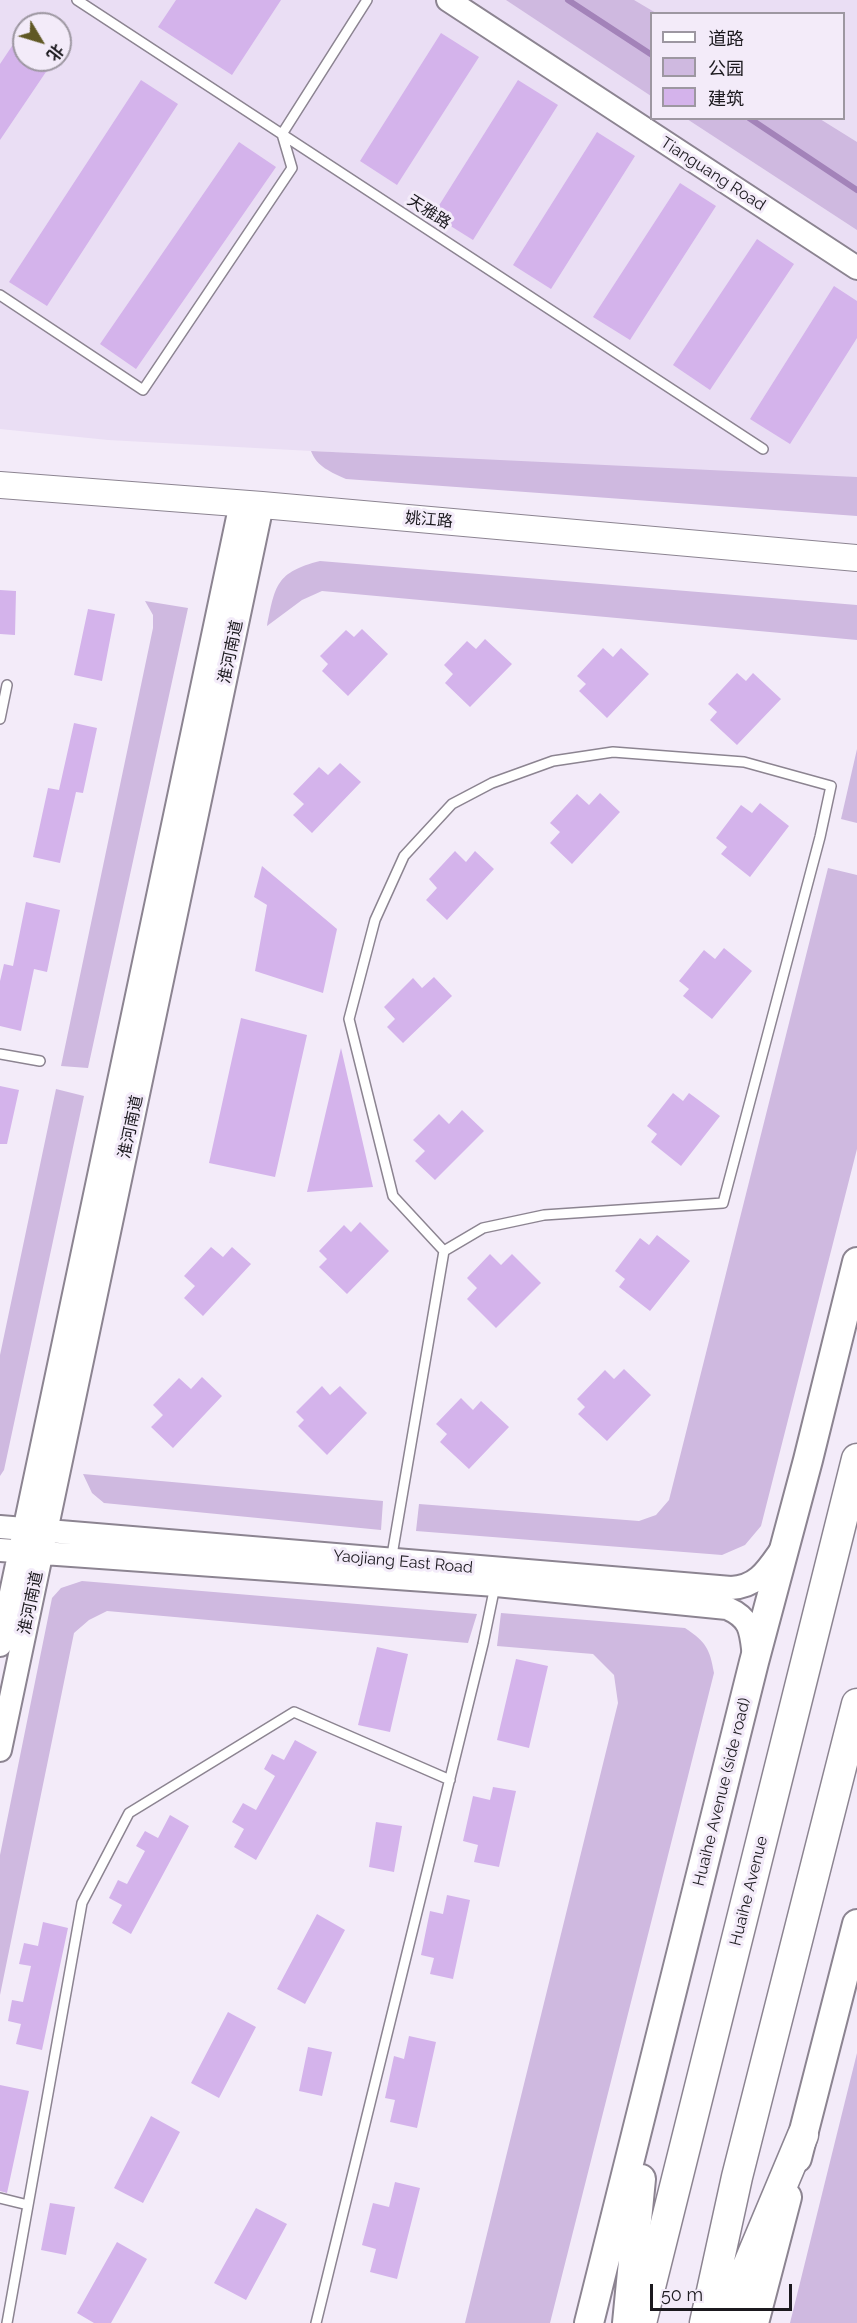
<!DOCTYPE html>
<meta charset="utf-8">
<style>
body{margin:0}
#map{position:relative;width:857px;height:2323px;overflow:hidden;background:#f3ebf9;font-family:Raleway,"Noto Sans SC",sans-serif}
canvas{display:block}
.legend{position:absolute;left:650px;top:12px;width:195px;height:108px;box-sizing:border-box;background:#f3ebf9;border:2px solid #9d97a1;margin:0;padding:8px 10px;list-style:none;font-size:18px;color:#1b191e}
.legend li{display:flex;align-items:center;gap:12px;height:30px}
.legend b{width:30px;border:2px solid #9d97a1}
.north{position:absolute;left:12px;top:12px;width:60px;height:60px;box-sizing:border-box;background:#f3ebf9;border:2px solid #9d97a1;border-radius:50%;rotate:128deg;font-size:16px;font-weight:700;line-height:24px;text-align:center;color:#1b191e}
.north::after{content:'';display:block;margin:auto;width:21px;height:27px;background:#605824;clip-path:polygon(50% 0,100% 100%,50% 72%,0 100%)}
.scale{position:absolute;left:650px;top:2284px;width:142px;height:27px;box-sizing:border-box;border:3px solid #1b191e;border-top:0;padding-left:8px;font-size:18px;line-height:21px;white-space:nowrap;color:#1b191e;-webkit-text-stroke:4px #f3ebf9;paint-order:stroke}
</style>
<div id="map">
<canvas width="857" height="2323"></canvas>
<ul class="legend">
<li><b style="height:8px;background:#fff"></b>道路</li>
<li><b style="height:16px;background:#cfb9e0"></b>公园</li>
<li><b style="height:16px;background:#d4b3eb"></b>建筑</li>
</ul>
<div class="north">北</div>
<div class="scale">50 m</div>
</div>
<script>
const ctx = document.querySelector('canvas').getContext('2d');
ctx.lineJoin = 'round';
function fill(path, color) {
  ctx.fillStyle = color;
  ctx.fill(path, 'evenodd');
}
function strokePath(path, color, width, dash) {
  ctx.strokeStyle = color;
  ctx.lineWidth = width;
  ctx.lineCap = dash ? 'butt' : 'round';
  ctx.setLineDash(dash || []);
  ctx.stroke(path);
}
function write(font, color, halo, rows, align = 'center') {
  ctx.font = font + ' Raleway,"Noto Sans SC",sans-serif';
  ctx.lineWidth = 6;
  ctx.setLineDash([]);
  ctx.textBaseline = 'middle';
  ctx.strokeStyle = halo;
  ctx.fillStyle = color;
  for (const [text, x, y, turn = 0] of rows) {
    ctx.save();
    ctx.translate(x, y);
    ctx.rotate((+turn || 0) * Math.PI / 180);
    ctx.textAlign = isNaN(turn) ? turn : align;
    if (halo) ctx.strokeText(text, 0, 0);
    ctx.fillText(text, 0, 0);
    ctx.restore();
  }
}
fill(new Path2D(`
 M0,0H857V478L717,473L108,440L0,429ZM652,14H844V118H652ZM24,24H60V60H24Z`), '#eadef4');
fill(new Path2D(`
 M506,0H634L656,13L652,14L651,96Z
 M687,119H820L857,142V230Z
 M311,451L857,477V516L346,479C331,472 317,467 311,451Z
 M320,561L857,605V640L322,591L302,600L267,626C275,586 276,572 320,561Z
 M145,601L188,608L88,1068L61,1066L153,628V615Z
 M857,749V823L841,819Z
 M828,868L857,875V1149L761,1526L745,1545L722,1555L416,1531L419,1504L639,1521L656,1515L669,1500Z
 M56,1089L84,1096L4,1470L0,1476V1355Z
 M83,1474L383,1501L381,1530L104,1503L92,1493Z
 M82,1581L477,1614L468,1643L107,1611L89,1620L74,1633L0,1995V1855L52,1598L61,1588Z
 M501,1613L685,1628C706,1642 710,1649 714,1673L550,2323H465L618,1703L614,1675L593,1654L497,1646Z
 M857,2053V2323H790Z`), '#cfb9e0');
strokePath(new Path2D(`
 M568,0L652,55
 M749,118L857,190`), '#a383b9', 6);
fill(new Path2D(`
 M176,0H281L232,75L158,27Z
 M24,28V60H54L0,140V64Z
 M441,33L479,57L397,185L360,161Z
 M141,80L178,104L47,306L9,282Z
 M518,80L558,105L473,240L433,215Z
 M597,132L635,156L551,289L513,265Z
 M239,142L276,167L136,369L100,344Z
 M680,183L716,206L630,340L593,317Z
 M757,239L794,264L710,390L673,365Z
 M834,286L857,301V338L790,444L750,419Z
 M0,590L16,591L15,635L0,634Z
 M88,609L115,614L102,681L74,675Z
 M362,629L388,654L348,696L322,671L328,664L320,656L346,630L354,637Z
 M485,639L512,664L470,707L445,683L453,674L444,665L467,641L476,649Z
 M603,648L613,657L621,648L649,674L607,718L579,691L586,684L577,676Z
 M737,673L746,681L753,673L781,699L737,745L710,720L717,712L708,704Z
 M74,723L97,728L83,793L76,792L60,863L33,857L48,788L59,790Z
 M340,763L361,782L312,833L293,815L304,804L293,794L319,767L328,775Z
 M600,793L620,812L572,864L550,843L560,832L550,823L577,794L589,805Z
 M760,803L789,826L750,877L721,854L727,847L716,838L741,805L752,813Z
 M455,851L466,862L475,851L494,869L447,920L426,900L437,888L429,879Z
 M262,866L337,929L323,993L255,971L267,905L254,897Z
 M26,902L60,910L47,972L34,969L21,1031L0,1026V981L4,964L13,966Z
 M724,948L752,971L712,1019L683,996L689,989L679,981L704,950L715,959Z
 M434,977L452,996L403,1043L387,1027L395,1019L384,1007L413,978L422,988Z
 M241,1018L307,1035L275,1177L209,1163Z
 M341,1048L373,1187L307,1192Z
 M0,1086L19,1090L7,1144H0Z
 M673,1093L683,1101L689,1093L720,1116L681,1166L651,1142L657,1134L647,1126Z
 M462,1110L484,1131L435,1180L415,1161L425,1151L413,1140L439,1114L449,1124Z
 M360,1222L389,1251L347,1294L319,1267L327,1259L319,1251L344,1225L351,1232Z
 M657,1235L690,1261L650,1311L619,1287L625,1279L615,1271L640,1238L649,1245Z
 M211,1247L223,1257L232,1247L251,1264L203,1316L184,1298L195,1286L184,1276Z
 M490,1254L501,1265L512,1254L541,1283L496,1328L467,1299L477,1288L467,1278Z
 M624,1369L651,1395L607,1441L578,1414L585,1407L577,1399L605,1370L614,1379Z
 M202,1377L222,1396L173,1448L151,1427L163,1415L153,1405L179,1378L191,1389Z
 M322,1386L330,1395L340,1386L367,1413L327,1455L298,1426L304,1420L296,1412Z
 M461,1398L473,1410L481,1401L509,1427L469,1469L440,1442L447,1434L436,1424Z
 M377,1647L408,1654L390,1732L358,1725Z
 M516,1659L548,1666L529,1748L497,1740Z
 M295,1740L317,1752L256,1860L234,1847L244,1829L232,1822L243,1803L256,1810L275,1776L264,1769L272,1754L284,1760Z
 M493,1787L516,1791L499,1867L474,1862L478,1845L463,1841L473,1796L490,1800Z
 M170,1815L189,1826L131,1934L112,1923L122,1905L109,1898L118,1880L127,1884L145,1851L136,1846L145,1831L158,1838Z
 M376,1822L402,1826L394,1872L369,1867Z
 M447,1895L470,1900L453,1979L430,1974L434,1958L421,1955L430,1911L443,1914Z
 M317,1914L345,1930L305,2004L277,1989Z
 M43,1922L68,1928L42,2050L16,2044L21,2024L8,2021L12,2000L23,2002L31,1966L19,1964L24,1943L38,1946Z
 M228,2012L256,2027L219,2098L191,2083Z
 M409,2036L436,2042L417,2128L390,2122L395,2100L385,2098L394,2056L404,2059Z
 M308,2047L332,2052L322,2096L299,2091Z
 M0,2085L29,2091L7,2193L0,2191Z
 M151,2116L180,2132L143,2203L114,2188Z
 M395,2182L420,2188L397,2279L370,2272L376,2249L362,2245L373,2203L389,2207Z
 M50,2203L75,2207L66,2255L41,2250Z
 M256,2208L287,2224L246,2300L214,2283Z
 M117,2242L147,2259L111,2323H94L77,2313Z`), '#d4b3eb');
const service = new Path2D(`
 M77,0L763,449
 M0,295L143,390L292,168L282,134L367,0
 M0,719L7,685
 M0,1054L40,1061
 M391,1561L444,1251L393,1196L349,1019L375,920L404,856L452,804L492,783L553,761L613,752L744,762L831,786L820,837L723,1203L544,1215L483,1228L444,1251
 M0,2198L28,2205
 M7,2323L82,1903L129,1813L294,1712L450,1780
 M316,2323L483,1644L495,1586`);
const tertiary = new Path2D(`
 M448,0L857,268
 M0,1527L731,1588C757,1587 767,1570 781,1550
 M0,1550L496,1585L727,1608C752,1619 751,1632 754,1657
 M0,1645L241,503
 M0,1750L262,505`);
const secondary = new Path2D(`
 M0,485L262,505L857,558`);
const primary = new Path2D(`
 M797,2158L857,1924
 M589,2323L754,1662L808,1460L857,1262
 M627,2323L641,2179
 M754,2323L787,2197`);
const trunk = new Path2D(`
 M641,2323L857,1459
 M705,2323L737,2177L857,1704
 M724,2323L803,2135`);
strokePath(service, '#8c8491', 12);
strokePath(tertiary, '#8c8491', 26);
strokePath(secondary, '#8c8491', 28);
strokePath(primary, '#8c8491', 32);
strokePath(trunk, '#8c8491', 33);
strokePath(service, '#fff', 9);
strokePath(tertiary, '#fff', 22);
strokePath(secondary, '#fff', 26);
strokePath(primary, '#fff', 28);
strokePath(trunk, '#fff', 30);
write('16px', '#1b191e', '#f3ebf9', [
 ["Tianguang Road",713,174,33],
 ["天雅路",429,212,33],
 ["姚江路",429,520,5],
 ["淮河南道",231,652,-78],
 ["淮河南道",131,1127,-78],
 ["Yaojiang East Road",403,1562,5],
 ["淮河南道",31,1603,-78],
 ["Huaihe Avenue (side road)",722,1792,-76],
 ["Huaihe Avenue",749,1891,-76]
]);
</script>
